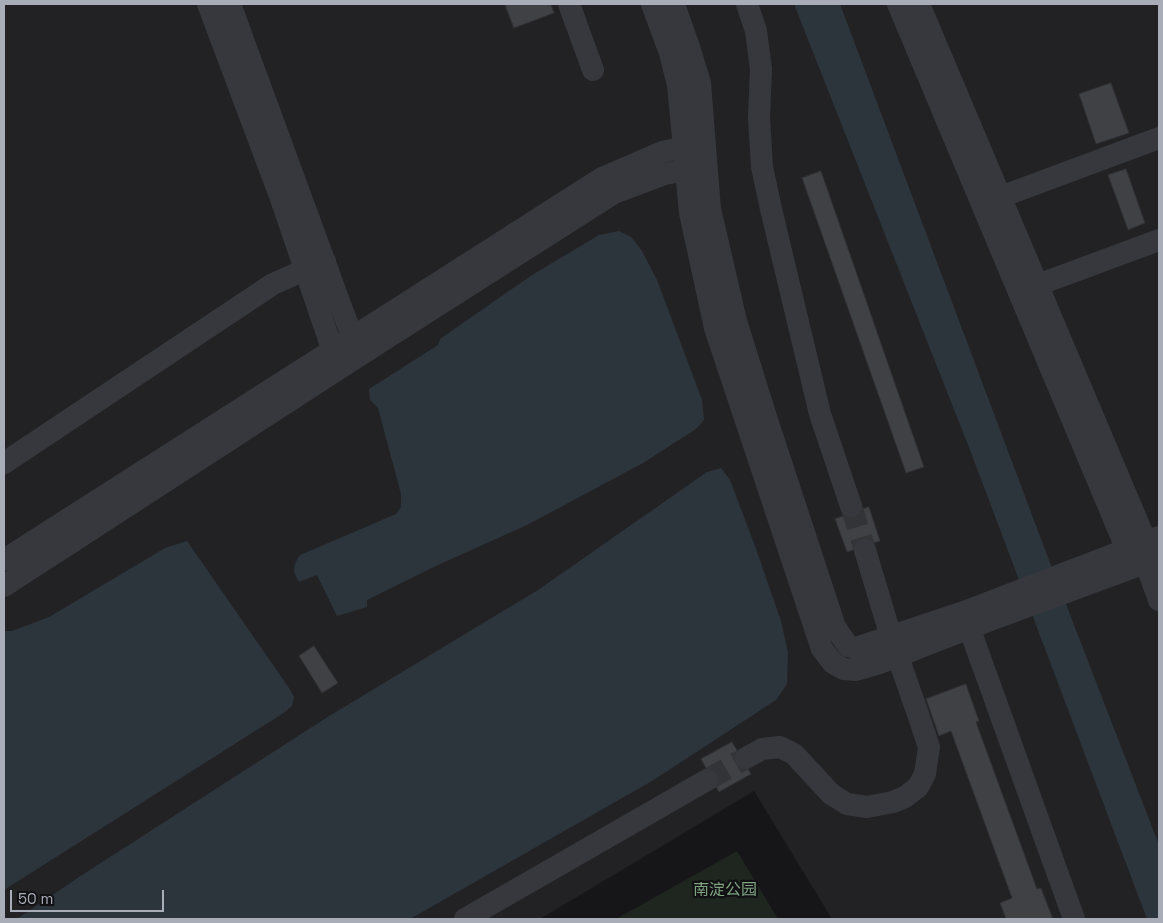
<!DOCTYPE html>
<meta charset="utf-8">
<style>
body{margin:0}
#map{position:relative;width:1163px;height:923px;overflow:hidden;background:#161618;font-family:"Space Grotesk",sans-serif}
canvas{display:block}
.frame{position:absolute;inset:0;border:5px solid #a8adb8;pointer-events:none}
.scale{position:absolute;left:10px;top:890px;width:154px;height:22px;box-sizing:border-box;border:2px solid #a8adb8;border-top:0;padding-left:6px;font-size:15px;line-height:18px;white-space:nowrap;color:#a8adb8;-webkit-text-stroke:4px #111113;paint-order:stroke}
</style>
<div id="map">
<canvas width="1163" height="923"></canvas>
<div class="frame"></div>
<div class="scale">50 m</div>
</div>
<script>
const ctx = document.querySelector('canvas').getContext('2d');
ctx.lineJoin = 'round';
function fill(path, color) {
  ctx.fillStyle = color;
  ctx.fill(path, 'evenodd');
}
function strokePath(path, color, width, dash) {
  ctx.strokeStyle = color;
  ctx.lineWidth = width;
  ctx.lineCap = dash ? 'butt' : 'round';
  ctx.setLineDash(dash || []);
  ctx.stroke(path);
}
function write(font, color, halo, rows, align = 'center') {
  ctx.font = font + ' "Space Grotesk","Noto Sans SC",sans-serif';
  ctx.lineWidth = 4.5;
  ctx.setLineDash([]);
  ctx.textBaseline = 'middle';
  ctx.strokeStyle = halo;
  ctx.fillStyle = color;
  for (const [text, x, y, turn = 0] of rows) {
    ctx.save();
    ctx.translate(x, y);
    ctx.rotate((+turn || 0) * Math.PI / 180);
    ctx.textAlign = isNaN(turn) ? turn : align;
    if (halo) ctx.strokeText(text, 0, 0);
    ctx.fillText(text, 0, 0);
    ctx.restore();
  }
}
fill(new Path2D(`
 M4,4H1159V919H832L754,791L540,919H4Z`), '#222225');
fill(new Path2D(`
 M737,851L778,919H616Z`), '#1e261f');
fill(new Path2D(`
 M794,4H840L1047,555L1159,845V919H1147L970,450Z
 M619,231L631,237L642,251L657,280L702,400L704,420L696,429L643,463L527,525L438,565L367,600V607L337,616L317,575L299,582C292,571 293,565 300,555L396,514L401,507V494L378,408L370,400L369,389L438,345L440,339L532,275L599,235Z
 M721,468L730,480L755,546L781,621L788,653L787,684L776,700L652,781L410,919H17L79,877L326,718L538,590L707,472Z
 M187,541L289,688L294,697L292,706L282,714L4,890V631H12L49,617L165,548Z`), '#2c353c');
const building = new Path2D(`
 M505,4H551L554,13L514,28Z
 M1111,83L1129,133L1096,144L1079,94Z
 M1126,169L1145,223L1128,230L1108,175Z
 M821,171L924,467L906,473L802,178Z
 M869,507L880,541L847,552L835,519Z
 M314,646L338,683L322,693L299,656Z
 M966,684L979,721L976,722L1037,889L1041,888L1053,919H1006L1000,903L1012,898L951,731L939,736L926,699Z
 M732,742L751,774L719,792L701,759Z`);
fill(building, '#404145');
strokePath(building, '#303034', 1);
strokePath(new Path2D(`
 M851,506L865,550
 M707,780L746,758`), '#333438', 22, [22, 11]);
strokePath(new Path2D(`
 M208,4L280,196L337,363
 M230,4L357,350
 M569,4L593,70
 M652,4L670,53L678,85L690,213L715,328L822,649L833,663L844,669L856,670L877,664L993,619L1159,558
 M674,4L689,47L700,83L710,209L736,321L767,420L835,627L848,646L856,648L964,612L1159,537
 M747,4L756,31L761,69L759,118L762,167L771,209L820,414L851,506
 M898,4L1127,550L1138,558
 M919,4L1146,542V564L1159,600
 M987,202L1159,138
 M1024,290L1159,240
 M4,463L273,284L325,261
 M4,560L602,178L662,152L699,144
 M4,586L360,355L614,193L665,174L701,167
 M965,616L1074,919
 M746,758L762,749L780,747L794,754L831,794L847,804L867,807L893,802L905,797L918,787L925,774L929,747L918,714L891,637L865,550
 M465,919L707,780`), '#37383d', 22);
write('16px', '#7fa381', '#111113', [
 ["南淀公园",725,891]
]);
</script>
